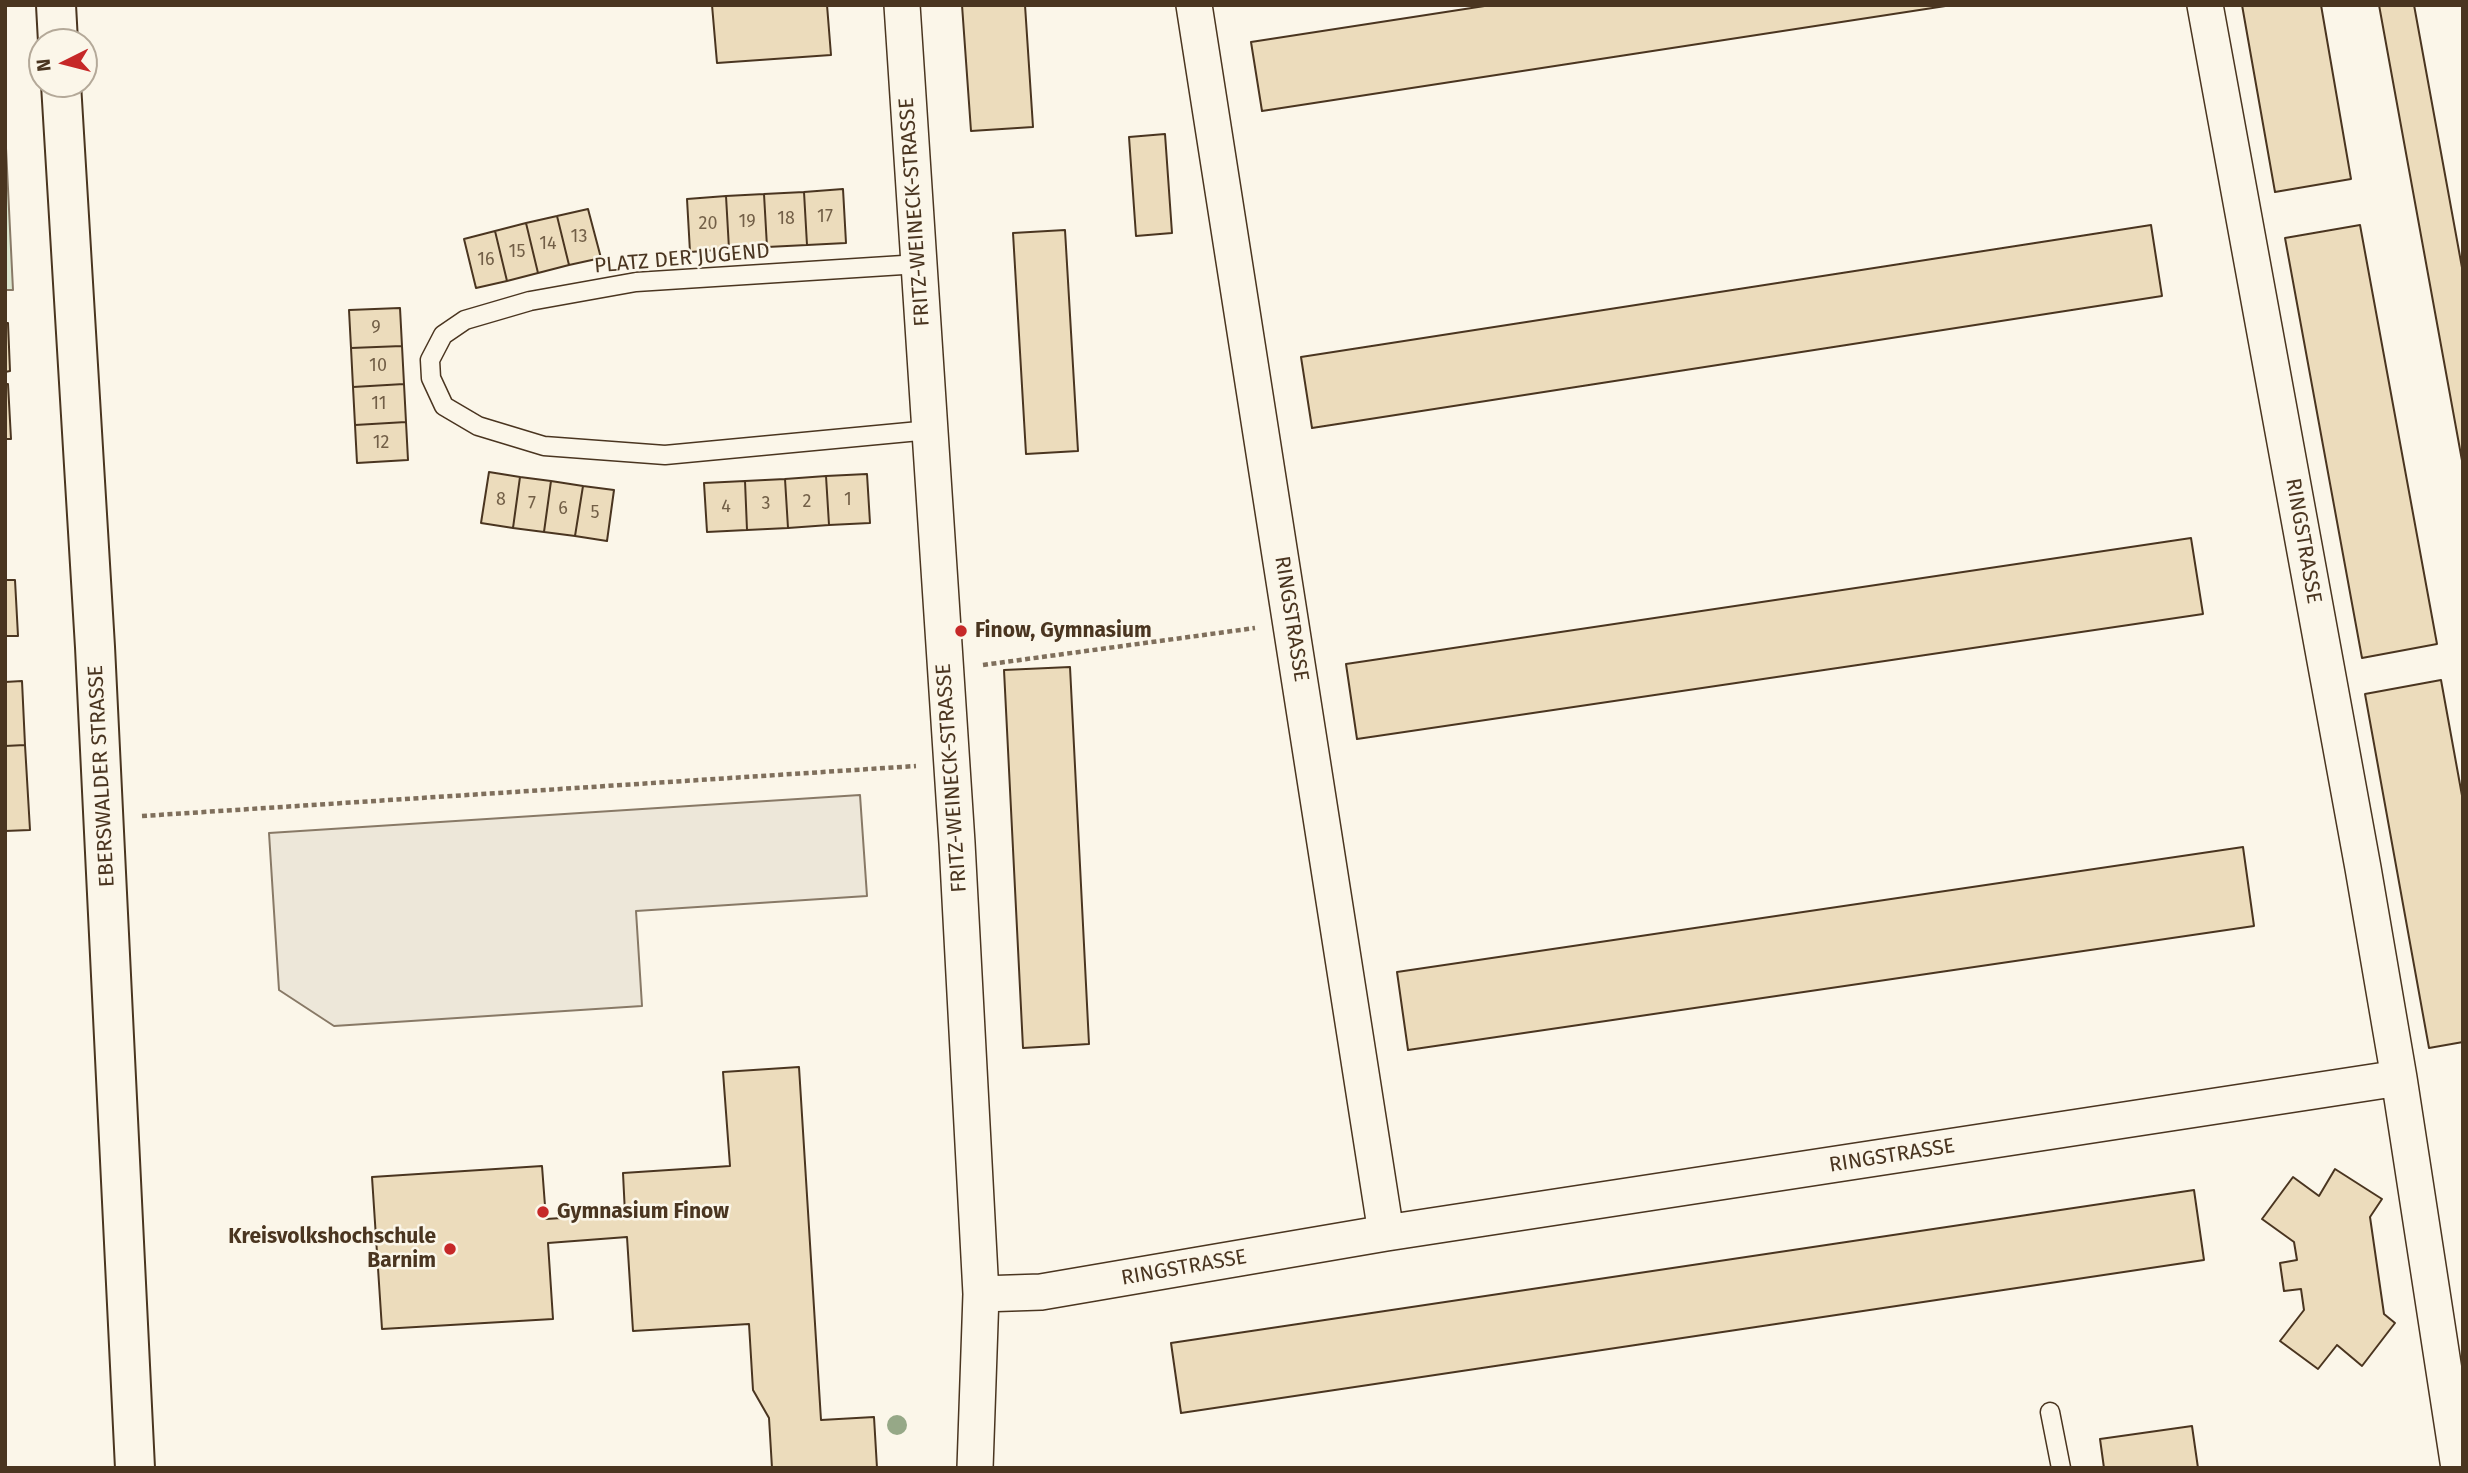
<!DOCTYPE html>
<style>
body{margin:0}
#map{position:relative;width:2468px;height:1473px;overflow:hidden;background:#fbf6e9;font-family:"Fira Sans",sans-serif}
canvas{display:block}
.frame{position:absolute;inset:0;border:7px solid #4a3520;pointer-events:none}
.north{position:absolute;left:28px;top:28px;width:70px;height:70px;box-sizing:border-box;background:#fbf6e9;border:2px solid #b4a999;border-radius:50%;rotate:264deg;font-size:19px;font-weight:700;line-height:28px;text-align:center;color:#4a3520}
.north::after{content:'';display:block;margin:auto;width:24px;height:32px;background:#c62828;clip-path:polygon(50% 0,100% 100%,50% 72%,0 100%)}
</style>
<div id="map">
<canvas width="2468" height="1473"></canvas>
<div class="frame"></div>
<div class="north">N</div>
</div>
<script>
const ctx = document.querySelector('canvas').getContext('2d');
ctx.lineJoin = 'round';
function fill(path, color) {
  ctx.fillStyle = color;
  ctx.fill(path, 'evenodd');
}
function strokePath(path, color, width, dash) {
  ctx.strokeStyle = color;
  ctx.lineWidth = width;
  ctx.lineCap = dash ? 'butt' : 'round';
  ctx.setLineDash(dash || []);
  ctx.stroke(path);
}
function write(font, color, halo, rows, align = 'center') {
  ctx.font = font + ' "Fira Sans",sans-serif';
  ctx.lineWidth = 5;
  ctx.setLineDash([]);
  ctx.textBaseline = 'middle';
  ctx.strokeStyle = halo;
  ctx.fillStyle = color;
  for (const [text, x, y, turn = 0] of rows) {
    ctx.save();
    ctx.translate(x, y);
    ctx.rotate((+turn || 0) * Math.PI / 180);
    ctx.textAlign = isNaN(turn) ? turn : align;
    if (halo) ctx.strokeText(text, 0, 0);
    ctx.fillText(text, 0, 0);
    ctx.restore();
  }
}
const green = new Path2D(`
 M5,128L13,290H5Z`);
fill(green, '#dce7d0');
strokePath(green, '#887966', 2);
const parking = new Path2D(`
 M860,795L867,896L636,911L642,1006L334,1026L279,990L269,833Z`);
fill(parking, '#ede7d9');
strokePath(parking, '#887966', 2);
const building = new Path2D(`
 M712,5H827L831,55L717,63Z
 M962,5H1025L1033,127L971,131Z
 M1491,5H1952L1262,111L1251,42Z
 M2242,5H2321L2351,179L2275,192Z
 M2379,5H2414L2463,273V466Z
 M1165,134L1172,233L1136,236L1129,137Z
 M843,189L846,243L807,245L804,192Z
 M804,192L807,245L767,247L764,194Z
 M764,194L767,247L729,249L726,196Z
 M726,196L729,249L690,252L687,199Z
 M588,209L601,258L569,265L557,216Z
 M557,216L569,265L538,273L526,223Z
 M526,223L538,273L507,281L495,231Z
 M2151,225L2162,296L1312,428L1301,357Z
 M2360,225L2437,644L2362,658L2285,238Z
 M1065,230L1078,451L1026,454L1013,233Z
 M495,231L507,281L476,288L464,239Z
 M400,308L402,346L351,348L349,310Z
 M5,323H8L10,371L5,372Z
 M402,346L404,384L353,387L351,348Z
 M5,384H8L11,439H5Z
 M404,384L406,422L355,425L353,387Z
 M406,422L408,460L357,463L355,425Z
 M489,472L520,477L513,528L481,523Z
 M867,474L870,523L829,525L826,476Z
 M826,476L829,525L788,528L785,479Z
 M520,477L551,481L544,532L513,528Z
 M785,479L788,528L747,530L745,481Z
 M551,481L583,486L575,536L544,532Z
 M745,481L747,530L707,532L704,483Z
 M583,486L614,490L607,541L575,536Z
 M2191,538L2203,614L1357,739L1346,664Z
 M5,580H15L18,636H5Z
 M1070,667L1089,1044L1023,1048L1004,670Z
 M2441,680L2463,801V1042L2429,1048L2365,694Z
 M22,681L25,745L5,746V682Z
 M25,745L30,830L5,831V746Z
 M2243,847L2254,926L1408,1050L1397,972Z
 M799,1067L821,1420L874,1417L877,1468H772L769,1418L753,1390L749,1324L633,1331L627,1237L548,1243L553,1319L382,1329L372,1177L542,1166L546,1219L625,1214L623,1173L730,1166L723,1072Z
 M2335,1169L2382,1199L2370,1217L2384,1314L2395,1323L2362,1366L2337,1345L2318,1369L2280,1341L2304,1310L2301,1289L2284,1291L2280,1263L2297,1260L2294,1242L2262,1219L2293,1177L2319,1196Z
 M2194,1190L2204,1260L1181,1413L1171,1343Z
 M2192,1426L2198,1468H2104L2100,1439Z`);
fill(building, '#ecdcbc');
strokePath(building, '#4a3520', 2);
const lane = new Path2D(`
 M919,264L636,282L530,301L465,320L443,335L430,360L431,378L444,406L478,426L544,446L665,455L930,430
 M2050,1412L2061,1468`);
const street = new Path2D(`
 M902,5L957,843L981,1294L975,1468
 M1194,5L1386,1233
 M2205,5L2363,868L2399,1078L2459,1468
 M981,1294L1041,1292L1386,1233L2399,1078`);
const primary = new Path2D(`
 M56,5L58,42
 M61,84L95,647L135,1468`);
strokePath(lane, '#4a3520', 21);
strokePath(street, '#4a3520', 38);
strokePath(primary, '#4a3520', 42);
strokePath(new Path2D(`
 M983,665L1255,628
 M142,816L916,766`), '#7f6f5c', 4.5, [5, 3.5]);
strokePath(lane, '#fbf6e9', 18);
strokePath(street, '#fbf6e9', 35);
strokePath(primary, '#fbf6e9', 38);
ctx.fillStyle = '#96a887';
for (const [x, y] of [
 [897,1425]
]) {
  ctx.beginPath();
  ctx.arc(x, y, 10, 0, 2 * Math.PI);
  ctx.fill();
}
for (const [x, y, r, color] of [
 [961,631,7,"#c62828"],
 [543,1212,7,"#c62828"],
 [450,1249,7,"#c62828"]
]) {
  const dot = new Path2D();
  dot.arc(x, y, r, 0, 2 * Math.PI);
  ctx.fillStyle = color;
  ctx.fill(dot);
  strokePath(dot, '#fbf6e9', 2.5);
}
write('18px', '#725f47', null, [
 ["17",825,217],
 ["18",786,219],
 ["19",747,222],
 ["20",708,224],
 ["13",579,237],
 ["14",548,244],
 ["15",517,252],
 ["16",486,260],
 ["9",376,328],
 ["10",378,366],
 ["11",379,404],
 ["12",381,443],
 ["8",501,500],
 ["1",848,500],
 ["2",807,502],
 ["7",532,504],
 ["3",766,504],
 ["4",726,507],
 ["6",563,509],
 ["5",595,513]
]);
write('21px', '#4a3520', '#fbf6e9', [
 ["FRITZ-WEINECK-STRASSE",915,212,-94],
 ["PLATZ DER JUGEND",682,259,-5],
 ["RINGSTRASSE",2303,541,80],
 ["RINGSTRASSE",1291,619,81],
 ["EBERSWALDER STRASSE",102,776,-93],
 ["FRITZ-WEINECK-STRASSE",952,778,-94],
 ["RINGSTRASSE",1892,1156,-9],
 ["RINGSTRASSE",1184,1268,-10]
]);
write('bold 21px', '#4a3520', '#fbf6e9', [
 ["Finow, Gymnasium",975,631],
 ["Gymnasium Finow",557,1212],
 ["Kreisvolkshochschule",436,1237,"right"],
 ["Barnim",436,1261,"right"]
], 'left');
</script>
